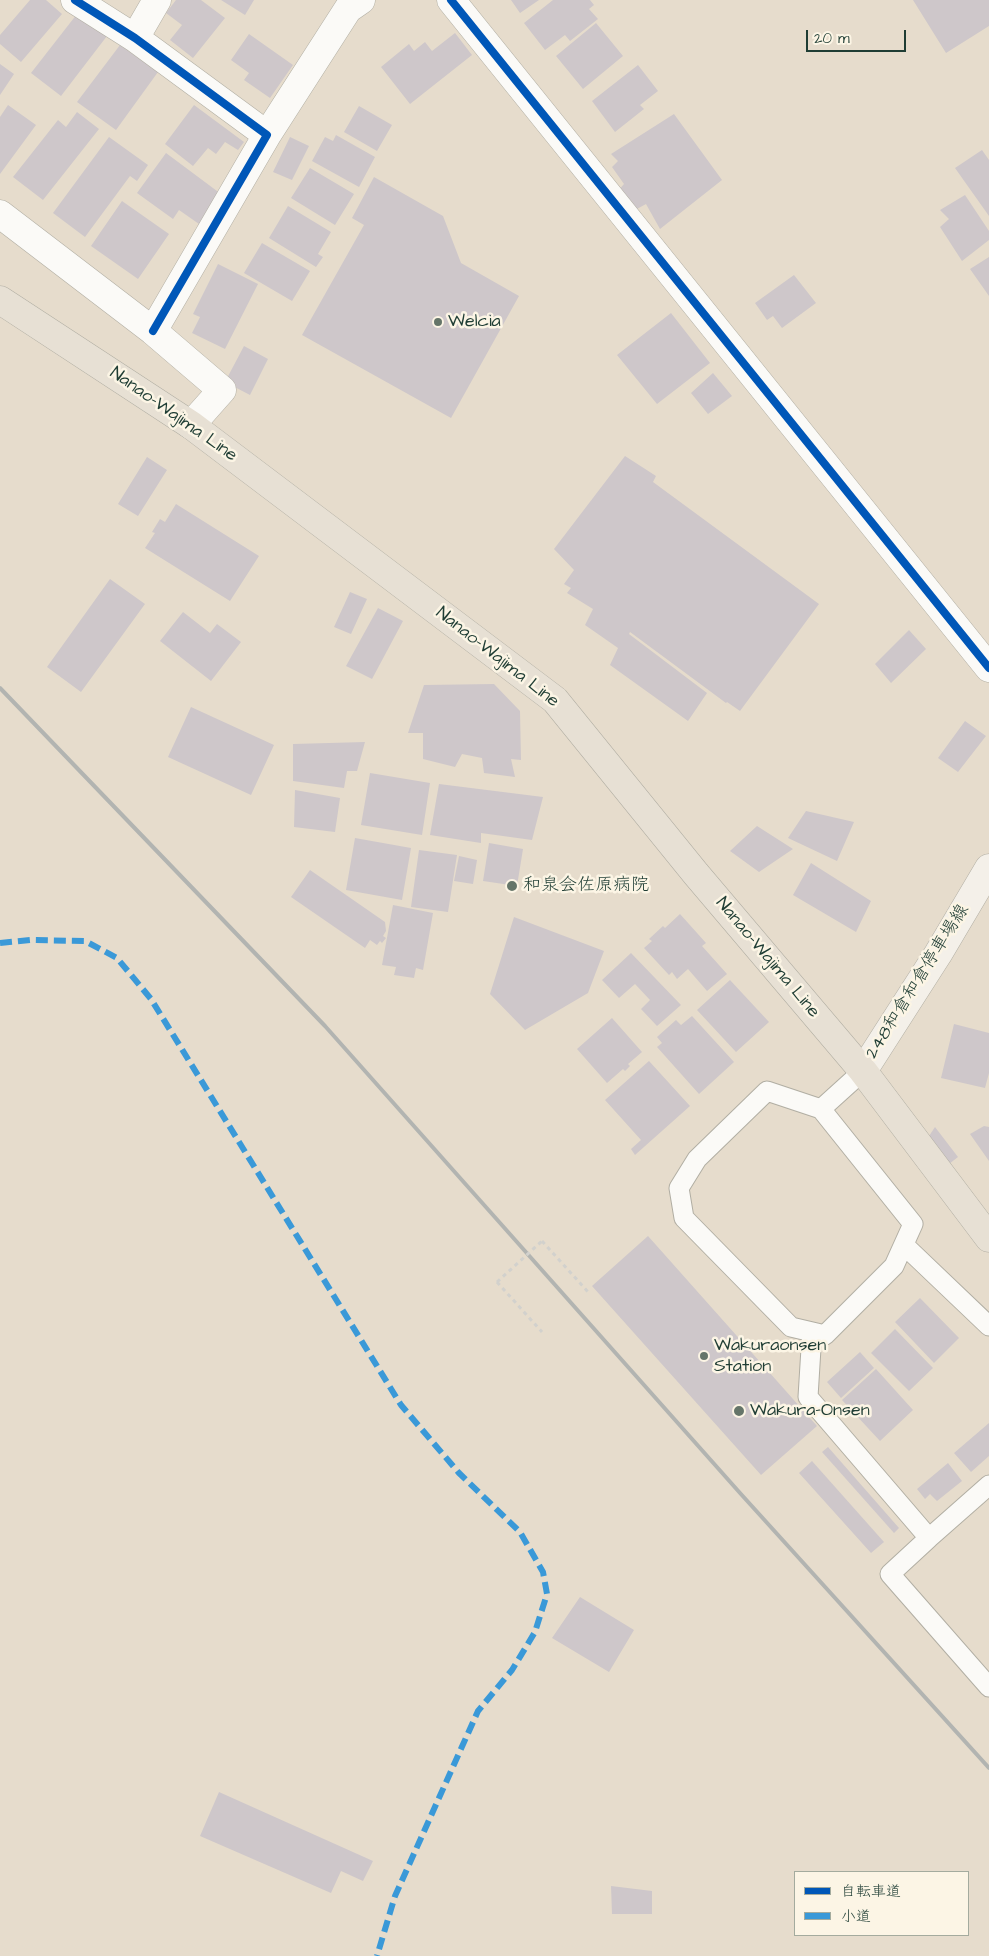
<!DOCTYPE html>
<meta charset="utf-8">
<style>
body{margin:0}
#map{position:relative;width:989px;height:1956px;overflow:hidden;background:#e6dccc;font-family:"Architects Daughter","Klee One",sans-serif}
canvas{display:block}
.legend{position:absolute;left:794px;top:1871px;width:175px;height:65px;box-sizing:border-box;background:#fcf5e5;border:1px solid #a4ab9e;margin:0;padding:6px 9px;list-style:none;font-size:15px;color:#1f3d34}
.legend li{display:flex;align-items:center;gap:10px;height:25px}
.legend b{width:25px;border:1px solid #a4ab9e}
.scale{position:absolute;left:806px;top:30px;width:100px;height:22px;box-sizing:border-box;border:2px solid #1f3d34;border-top:0;padding-left:6px;font-size:15px;line-height:18px;white-space:nowrap;color:#1f3d34;-webkit-text-stroke:4px #fcf5e5;paint-order:stroke}
</style>
<div id="map">
<canvas width="989" height="1956"></canvas>
<ul class="legend">
<li><b style="height:6px;background:#0057b8"></b>自転車道</li>
<li><b style="height:6px;background:#3a99d8"></b>小道</li>
</ul>
<div class="scale">20 m</div>
</div>
<script>
const ctx = document.querySelector('canvas').getContext('2d');
ctx.lineJoin = 'round';
function fill(path, color) {
  ctx.fillStyle = color;
  ctx.fill(path, 'evenodd');
}
function strokePath(path, color, width, dash) {
  ctx.strokeStyle = color;
  ctx.lineWidth = width;
  ctx.lineCap = dash ? 'butt' : 'round';
  ctx.setLineDash(dash || []);
  ctx.stroke(path);
}
function write(font, color, halo, rows, align = 'center') {
  ctx.font = font + ' "Architects Daughter","Klee One",sans-serif';
  ctx.lineWidth = 5;
  ctx.setLineDash([]);
  ctx.textBaseline = 'middle';
  ctx.strokeStyle = halo;
  ctx.fillStyle = color;
  for (const [text, x, y, turn = 0] of rows) {
    ctx.save();
    ctx.translate(x, y);
    ctx.rotate((+turn || 0) * Math.PI / 180);
    ctx.textAlign = isNaN(turn) ? turn : align;
    if (halo) ctx.strokeText(text, 0, 0);
    ctx.fillText(text, 0, 0);
    ctx.restore();
  }
}
fill(new Path2D(`
 M30,0H46L62,14L21,62L0,44V35Z
 M176,0H201L225,18L193,58L170,40L182,25L166,13Z
 M221,0H254L245,15Z
 M511,0H539L520,13Z
 M553,0H590L594,5L589,9L598,19L570,41L565,35L545,50L524,23Z
 M913,0H989V26L946,53Z
 M77,14L107,36L61,96L31,73Z
 M596,23L623,56L583,89L556,56Z
 M455,33L472,55L410,104L381,67L409,44L414,51L425,42L432,51Z
 M249,34L293,65L270,98L244,80L249,73L231,60Z
 M120,45L158,72L116,130L77,102Z
 M0,64L14,74L0,95Z
 M638,65L658,91L640,105L644,109L615,132L592,101Z
 M8,105L36,125L0,174V117Z
 M194,105L244,142L238,150L225,142L216,154L208,148L193,166L165,144Z
 M359,106L392,125L377,151L344,132Z
 M77,112L99,129L43,200L13,177L58,120L66,127Z
 M674,114L722,180L660,229L646,204L635,210L617,192L624,184L612,167L618,161L611,154Z
 M336,135L375,157L359,187L312,161L325,137L333,141Z
 M109,137L148,165L137,181L130,176L85,237L53,213Z
 M290,137L309,146L292,180L273,172Z
 M982,150L989,160V216L955,168Z
 M166,153L221,194L199,224L179,210L173,219L137,193Z
 M310,168L354,194L335,225L291,198Z
 M374,177L443,216L461,263L519,296L451,418L302,335L364,225L352,218Z
 M965,195L989,231V240L962,261L940,227L949,219L940,210Z
 M122,201L169,234L138,279L91,246Z
 M288,206L331,232L318,254L323,257L316,267L269,238Z
 M262,243L310,271L292,301L244,273Z
 M989,257V296L970,269Z
 M218,264L258,284L225,349L192,333L200,317L193,314Z
 M794,275L816,303L782,328L773,316L767,320L755,303Z
 M671,313L710,363L657,404L617,355Z
 M244,346L268,359L250,395L225,382Z
 M713,373L732,396L708,414L691,393Z
 M625,456L656,476L653,482L819,604L740,711L727,702L726,703L630,632L629,634L707,693L688,721L610,665L618,648L585,625L593,609L567,593L571,588L564,584L574,570L554,549Z
 M147,457L167,470L138,516L118,504Z
 M176,504L259,556L230,601L145,548L155,533L152,532L160,519L165,522Z
 M110,579L145,604L81,692L47,667Z
 M350,592L367,599L351,634L334,627Z
 M378,608L403,621L372,679L346,666Z
 M183,612L210,633L217,624L241,642L211,681L160,641Z
 M909,630L926,649L891,683L875,664Z
 M494,684L520,711L521,760L511,759L515,777L484,773L482,758L462,754L455,767L423,759V733H408L424,685Z
 M191,707L274,745L251,795L168,757Z
 M965,721L986,736L958,772L938,758Z
 M365,742L357,771H347L344,788L293,781V744Z
 M370,773L430,783L422,835L361,825Z
 M439,784L543,797L532,840L481,833V843L430,835Z
 M295,790L340,798L335,832L294,827Z
 M806,811L854,822L837,861L788,838Z
 M757,826L793,849L759,872L730,851Z
 M355,838L411,848L402,900L346,890Z
 M489,843L523,849L517,886L483,881Z
 M419,850L457,855L448,912L411,907Z
 M459,856L477,860L473,884L454,881Z
 M811,863L871,901L856,932L793,895Z
 M310,870L385,922L386,931L383,936L386,938L382,943L380,941L377,945L370,940L365,948L291,897Z
 M393,905L433,913L423,970L416,968L414,978L394,975L396,967L382,965Z
 M680,914L706,943L702,946L727,974L707,991L688,969L677,979L672,972L669,975L644,948L652,941L649,939L663,926L665,928Z
 M514,917L604,951L588,993L525,1030L490,994Z
 M631,953L681,1005L657,1026L641,1009L650,1000L635,984L619,998L602,980Z
 M730,980L769,1022L736,1052L697,1010Z
 M692,1016L734,1062L699,1094L657,1047L662,1043L657,1037L676,1020L681,1025Z
 M612,1018L642,1052L628,1064L630,1066L625,1071L623,1069L607,1083L577,1049Z
 M954,1024L989,1033V1073L985,1088L941,1078Z
 M649,1061L690,1106L635,1155L631,1149L641,1140L605,1100Z
 M984,1126L989,1127V1161L970,1134Z
 M935,1127L958,1157L949,1164L929,1136Z
 M648,1236L817,1426L761,1475L592,1286Z
 M920,1298L959,1338L934,1363L895,1322Z
 M895,1329L933,1368L909,1391L871,1353Z
 M860,1352L874,1368L841,1398L827,1382Z
 M876,1369L913,1410L880,1441L842,1400Z
 M989,1423V1456L971,1472L954,1453Z
 M828,1447L899,1528L894,1533L822,1452Z
 M812,1461L884,1542L871,1553L799,1473Z
 M948,1463L962,1481L937,1501L930,1494L925,1499L917,1489Z
 M580,1597L634,1630L609,1672L552,1638Z
 M219,1792L373,1861L363,1881L341,1871L331,1893L200,1836Z
 M611,1886L652,1891V1914H612Z`), '#cec7ca');
const service = new Path2D(`
 M767,1091L821,1109L913,1224L894,1266L825,1335L791,1327L684,1218L679,1188L697,1159Z
 M821,1109L863,1071
 M904,1245L989,1326
 M812,1332L808,1397L929,1538L989,1485
 M929,1538L890,1574L989,1687`);
const minor = new Path2D(`
 M75,0L135,38L267,135L153,331
 M451,0L989,668
 M135,38L157,0
 M267,135L348,9L361,0
 M0,214L153,331L222,390L191,425`);
const secondary = new Path2D(`
 M863,1071L938,954L989,868`);
const primary = new Path2D(`
 M0,300L191,425L555,700L696,874L863,1071L989,1238`);
strokePath(service, '#b1aea3', 21);
strokePath(minor, '#b1aea3', 29);
strokePath(secondary, '#b1aea3', 29);
strokePath(primary, '#b1aea3', 29);
strokePath(new Path2D(`
 M542,1241L589,1293
 M497,1282L542,1332`), '#d2d1cd', 3, [4, 4]);
strokePath(service, '#fbfaf7', 19);
strokePath(minor, '#fbfaf7', 28);
strokePath(secondary, '#f4f0e9', 28);
strokePath(primary, '#e7e0d4', 28);
strokePath(new Path2D(`
 M0,688L325,1026L740,1493L989,1768`), '#b2b4b1', 4);
strokePath(new Path2D(`
 M497,1282L542,1241`), '#d2d1cd', 3, [4, 4]);
strokePath(new Path2D(`
 M0,943L31,940L85,941L117,958L151,999L401,1405L459,1473L520,1532L543,1572L547,1594L535,1632L512,1670L478,1711L395,1896L377,1956`), '#3a99d8', 6, [12, 6]);
strokePath(new Path2D(`
 M75,0L135,38L267,135L153,331
 M451,0L989,668`), '#0057b8', 8);
for (const [x, y, r, color] of [
 [438,322,5,"#657569"],
 [512,886,6,"#657569"],
 [704,1356,5,"#657569"],
 [739,1411,6,"#657569"]
]) {
  const dot = new Path2D();
  dot.arc(x, y, r, 0, 2 * Math.PI);
  ctx.fillStyle = color;
  ctx.fill(dot);
  strokePath(dot, '#fcf5e5', 2);
}
write('18px', '#1f3d34', '#fcf5e5', [
 ["Welcia",448,322],
 ["和泉会佐原病院",523,886],
 ["Wakuraonsen",714,1346],
 ["Station",714,1367],
 ["Wakura-Onsen",750,1411]
], 'left');
write('18px', '#1f3d34', '#fcf5e5', [
 ["Nanao-Wajima Line",173,415,35],
 ["Nanao-Wajima Line",497,658,38],
 ["Nanao-Wajima Line",767,958,50],
 ["248和倉和倉停車場線",918,982,-58]
]);
</script>
